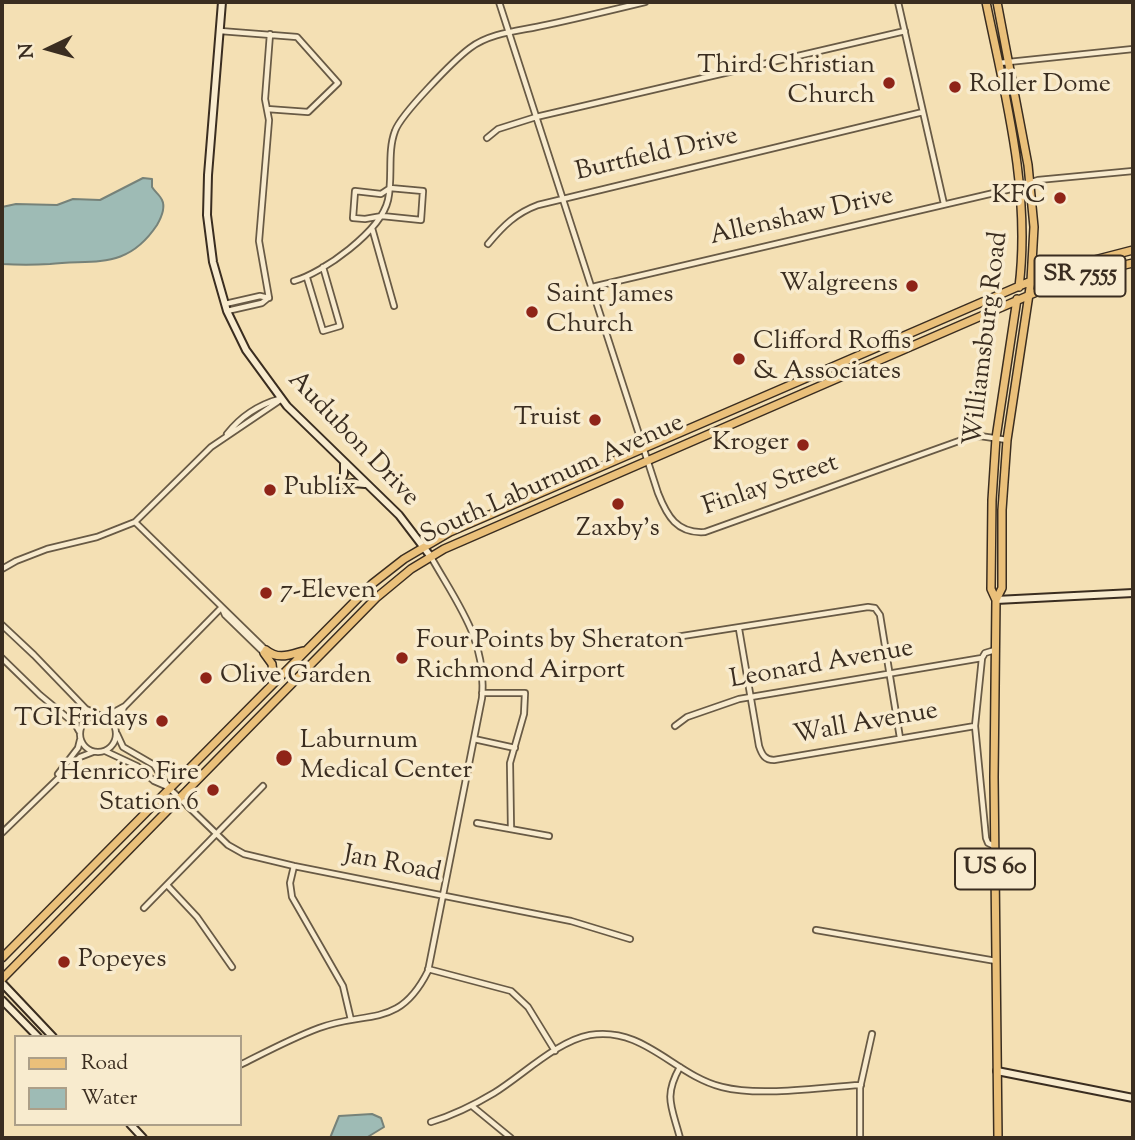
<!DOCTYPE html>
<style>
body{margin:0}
#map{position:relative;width:1135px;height:1140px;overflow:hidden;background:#f4e0b4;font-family:"Sorts Mill Goudy",serif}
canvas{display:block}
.frame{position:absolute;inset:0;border:4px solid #3a2d20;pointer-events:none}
.legend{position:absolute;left:14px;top:1035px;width:228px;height:91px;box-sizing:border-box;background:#f8ebce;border:2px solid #ac9f88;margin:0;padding:9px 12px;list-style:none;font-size:21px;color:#3a2d20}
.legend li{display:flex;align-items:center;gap:14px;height:35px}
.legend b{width:35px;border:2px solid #ac9f88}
.north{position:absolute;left:14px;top:14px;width:70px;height:70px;-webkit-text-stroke:5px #f8ebce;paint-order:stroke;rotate:265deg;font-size:19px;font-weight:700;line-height:28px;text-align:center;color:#3a2d20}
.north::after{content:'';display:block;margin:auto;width:24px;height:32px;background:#3a2d20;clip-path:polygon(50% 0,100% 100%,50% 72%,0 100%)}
</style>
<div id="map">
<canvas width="1135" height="1140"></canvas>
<div class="frame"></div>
<ul class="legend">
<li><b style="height:9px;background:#eac07a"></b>Road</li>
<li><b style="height:19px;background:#9ebbb5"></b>Water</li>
</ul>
<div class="north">N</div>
</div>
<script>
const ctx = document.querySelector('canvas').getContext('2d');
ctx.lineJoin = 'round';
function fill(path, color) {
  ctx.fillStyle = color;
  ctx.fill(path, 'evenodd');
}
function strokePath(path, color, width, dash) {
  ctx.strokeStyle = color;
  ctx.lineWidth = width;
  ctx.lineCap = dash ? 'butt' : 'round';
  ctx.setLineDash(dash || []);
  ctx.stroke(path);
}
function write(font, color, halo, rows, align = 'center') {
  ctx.font = font + ' "Sorts Mill Goudy",serif';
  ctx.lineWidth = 7;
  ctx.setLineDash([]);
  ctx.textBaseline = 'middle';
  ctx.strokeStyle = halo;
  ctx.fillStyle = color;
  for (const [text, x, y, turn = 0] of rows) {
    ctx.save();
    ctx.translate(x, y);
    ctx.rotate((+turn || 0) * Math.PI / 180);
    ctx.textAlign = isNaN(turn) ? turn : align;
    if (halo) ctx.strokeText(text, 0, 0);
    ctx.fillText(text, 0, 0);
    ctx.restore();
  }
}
const water = new Path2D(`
 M143,178L152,179V187C155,192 160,195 162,200C166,208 161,218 157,225C127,270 96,259 50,264C34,265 18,265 2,264V207L16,204L57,205L73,199L100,200Z
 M372,1114L381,1118L384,1127L366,1138H330L339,1116Z`);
fill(water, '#9ebbb5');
strokePath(water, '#768279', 2);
const street = new Path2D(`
 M499,2L658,493C667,516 677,534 705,532L970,437L980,436L1007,440
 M898,2L944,204
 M220,31L297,37L338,83L308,112L267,109
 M999,63L1133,49
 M487,138L498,129L536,117L905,31
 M390,188L423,191L421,220L382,216L365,219L353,218L355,191L381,194Z
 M372,228L394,306
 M488,244C503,226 516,213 538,205L923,112
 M307,278L323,331L340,326L323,267
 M294,281C323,273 381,231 388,200C393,178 387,152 395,131C401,114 454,60 470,48C491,32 521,31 546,25C579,18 612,10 645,2
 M592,287L1011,189L1038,180L1133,171
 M269,298L259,241L269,120L265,99L270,34
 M225,304L260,296L269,298
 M227,311L262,303L268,298
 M227,434C241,416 258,405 279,399
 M135,522L266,650
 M2,569L16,561L47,549L97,537L135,522L211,447L282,399
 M222,608L225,615L263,652
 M2,625L34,655L86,709L99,715
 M739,629L759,746C762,755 765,760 774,760L975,726
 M644,642L868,607L875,608L880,615L900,738
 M2,658L40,695L75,724L79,731
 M482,693H525L524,714L510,763L511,829
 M80 734a18 18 0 1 1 36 0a18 18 0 1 1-36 0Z
 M105,717L125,706L222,607
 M675,726L687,717L739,699L982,658
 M115,727L124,707
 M117,734L123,747L154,765L169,788L228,845L244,854L294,866L571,921L630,939
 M474,739L515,748
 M105,751L137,766L154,781L168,787
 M58,774L78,748L80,740
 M477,823L549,836
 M2,833L80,757L93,752
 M994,846L988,843L986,838L975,726L982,658L985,653L995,650
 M294,866L290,883L292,897L343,986L351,1020
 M167,885L197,917L232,967
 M144,908L263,786
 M816,930L996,961
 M428,969L511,991L528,1007L555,1051
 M240,1065C266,1052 292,1038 319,1028C368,1010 399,1029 428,971L482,698C487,640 458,605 431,557
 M472,1106L511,1138
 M431,1122C454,1115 474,1105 494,1093C523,1075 557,1041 590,1035C644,1026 674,1075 722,1087C761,1097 820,1087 861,1085
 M680,1138C672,1107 663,1097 680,1067
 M860,1138V1088L872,1034`);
const secondary = new Path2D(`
 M222,2L208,175L207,215L213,262L227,311L246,350L287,406L399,515L431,557
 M339,486L353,483L365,484
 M339,486L344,474V464
 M996,600L1133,593
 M2,983L53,1037
 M2,1000L38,1037
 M997,1071L1133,1098
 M130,1124L143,1138`);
const primary = new Path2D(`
 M986,2C1005,95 1031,191 1019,287
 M997,2L1028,165L1034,227L1031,281L1007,440L1002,510V588L996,600L994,777L998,1138
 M996,600L991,589L992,500L996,438L1017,299
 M266,650C278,660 289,655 303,651
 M264,653L272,664L274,681
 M2,958L372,584L404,559L450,532L1031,281L1079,264L1133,250
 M2,979L376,598L411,569L444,549L1039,291L1090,273L1133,263`);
strokePath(street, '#685a45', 8);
strokePath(secondary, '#3a2d20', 10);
strokePath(primary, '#3a2d20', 10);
strokePath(street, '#f8ebce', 4.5);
strokePath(secondary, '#f8ebce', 6);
strokePath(primary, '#eac07a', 7);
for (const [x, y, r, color] of [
 [889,83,7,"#8f2418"],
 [955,87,7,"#8f2418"],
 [1060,198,7,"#8f2418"],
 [912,286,7,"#8f2418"],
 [532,312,7,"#8f2418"],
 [739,359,7,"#8f2418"],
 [595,420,7,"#8f2418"],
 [803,445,7,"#8f2418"],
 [270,490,7,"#8f2418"],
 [618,504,7,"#8f2418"],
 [266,593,7,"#8f2418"],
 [402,658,7,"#8f2418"],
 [206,678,7,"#8f2418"],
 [162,721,7,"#8f2418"],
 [284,758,9,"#8f2418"],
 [213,790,7,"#8f2418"],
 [64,962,7,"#8f2418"]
]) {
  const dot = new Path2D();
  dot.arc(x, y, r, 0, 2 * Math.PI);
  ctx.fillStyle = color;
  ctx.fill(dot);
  strokePath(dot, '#f8ebce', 2.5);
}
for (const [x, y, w] of [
 [1080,276,91],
 [995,869,80]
]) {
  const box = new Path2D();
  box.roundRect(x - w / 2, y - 20.5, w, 41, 5);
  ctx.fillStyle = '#f8ebce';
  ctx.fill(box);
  strokePath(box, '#3a2d20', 2);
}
write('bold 24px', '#3a2d20', null, [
 ["SR 7555",1080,276],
 ["US 60",995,869]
]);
write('26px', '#3a2d20', '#f8ebce', [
 ["Third Christian",875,68,"right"],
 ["Church",875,98,"right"],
 ["Roller Dome",969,87],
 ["KFC",1046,198,"right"],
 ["Walgreens",898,286,"right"],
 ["Saint James",546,297],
 ["Church",546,327],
 ["Clifford Roffis",753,344],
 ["& Associates",753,374],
 ["Truist",581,420,"right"],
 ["Kroger",789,445,"right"],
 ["Publix",284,490],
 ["Zaxby's",618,531,"center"],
 ["7-Eleven",280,593],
 ["Four Points by Sheraton",416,643],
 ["Richmond Airport",416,673],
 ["Olive Garden",220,678],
 ["TGI Fridays",148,721,"right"],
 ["Laburnum",300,743],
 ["Medical Center",300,773],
 ["Henrico Fire",199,775,"right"],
 ["Station 6",199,805,"right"],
 ["Popeyes",78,962]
], 'left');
write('26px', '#3a2d20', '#f8ebce', [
 ["Burtfield Drive",657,156,-13],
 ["Allenshaw Drive",802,218,-13],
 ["Williamsburg Road",988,339,-83],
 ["Audubon Drive",352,440,46],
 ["South Laburnum Avenue",553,481,-24],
 ["Finlay Street",771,487,-19],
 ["Leonard Avenue",822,666,-10],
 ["Wall Avenue",866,725,-10],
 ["Jan Road",392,866,11]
]);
</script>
